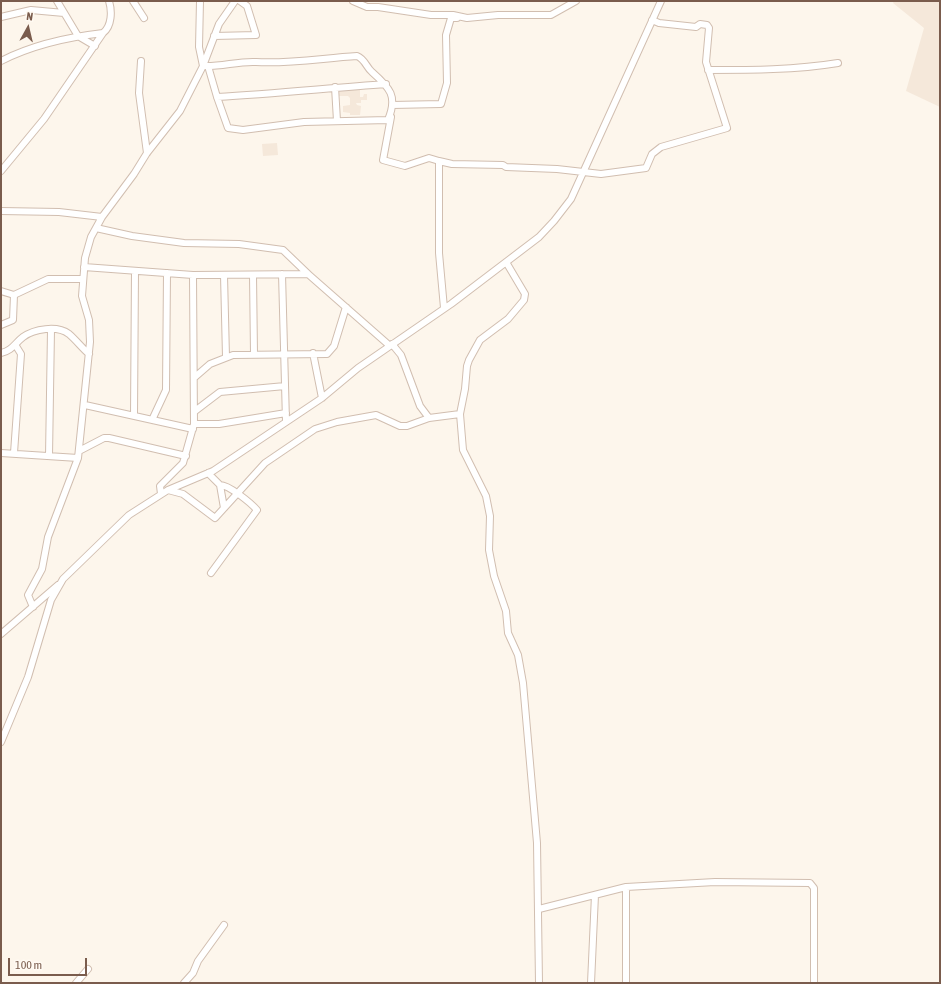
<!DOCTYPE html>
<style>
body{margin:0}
#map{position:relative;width:941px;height:984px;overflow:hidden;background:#fdf6ec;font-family:"Asap Condensed",sans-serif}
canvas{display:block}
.frame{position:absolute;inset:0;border:2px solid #7a5c4d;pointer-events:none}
.north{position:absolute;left:8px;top:8px;width:40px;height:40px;-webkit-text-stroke:3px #fffaf3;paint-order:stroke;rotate:8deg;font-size:11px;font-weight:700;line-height:16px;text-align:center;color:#7a5c4d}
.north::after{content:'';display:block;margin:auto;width:14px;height:18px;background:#7a5c4d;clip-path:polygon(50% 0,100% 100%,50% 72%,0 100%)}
.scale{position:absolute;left:8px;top:958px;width:79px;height:18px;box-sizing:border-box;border:2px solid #7a5c4d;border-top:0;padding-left:5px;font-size:12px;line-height:14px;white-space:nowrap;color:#7a5c4d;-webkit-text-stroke:3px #fffaf3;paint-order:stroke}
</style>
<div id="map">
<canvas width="941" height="984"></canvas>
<div class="frame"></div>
<div class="north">N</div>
<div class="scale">100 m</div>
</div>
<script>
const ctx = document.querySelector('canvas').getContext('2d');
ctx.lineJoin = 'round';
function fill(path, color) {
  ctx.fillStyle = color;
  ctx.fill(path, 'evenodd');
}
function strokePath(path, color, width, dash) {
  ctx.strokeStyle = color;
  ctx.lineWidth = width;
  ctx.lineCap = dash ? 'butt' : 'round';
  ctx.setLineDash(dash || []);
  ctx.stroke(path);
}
fill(new Path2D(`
 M894,1H940V107L906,91L924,28L893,3Z
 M360,88V97H363L364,94H367V100H361V103H356L357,105L361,106L360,115H350V113L343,112V106L350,105V98L348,96H336L337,89Z
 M277,143L278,155L263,156L262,144Z`), '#f5e8da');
const minor = new Path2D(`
 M57,1L78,36L95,46
 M133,1L144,18
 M200,1L199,47L203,66
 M353,1L367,7H378L431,15H453L467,18L498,15H551L576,1
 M1,17L31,10L64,13
 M214,36L256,35L247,6L240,1
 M1,61C32,45 68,37 103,33C112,26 112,11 109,1
 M141,61L139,93L147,153
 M203,66C221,67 238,61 256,62C290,64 323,58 357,56C365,59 366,67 372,72C390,88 398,96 388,120L304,122L243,130L228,128L217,97L208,66
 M708,70C751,70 795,70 838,63
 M335,87L337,121
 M217,97C274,94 329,88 386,84
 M392,105L441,104L447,83L446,35L451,18H457
 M391,117L383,160L405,166L429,158L439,161V253L444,308
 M439,161L452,164L503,165L506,167L557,169L601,174L646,168L652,154L661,147L727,128L706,62L709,28L707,25L700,24L696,27L659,23L652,20
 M1,171L44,119L103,33
 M1,211L59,212L102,217
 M96,228L132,236L184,243L239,244L283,250L308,274L390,346
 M506,262L525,294L524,300L508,319L480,340L469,360L467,366L465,389L460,414L463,450L486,496L490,516L489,550L494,576L506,611L508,633L518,655L523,683L537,843L539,983
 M84,267L193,275L308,274
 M282,274L286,421
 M224,275L226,357
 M253,275L254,354
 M1,291L14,295
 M14,295L48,279H83
 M1,325L13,320L14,295
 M392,344L401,355L420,406L429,418
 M1,353C12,351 15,343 23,337C34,329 57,325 69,334C76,340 82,348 89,354
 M313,353L322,398
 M195,377L210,364L233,355L327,354L334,346L346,307
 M85,405L193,429
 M195,411L220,392L285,386
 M134,416L135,271
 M152,420L166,390L167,273
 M194,424H219L286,413
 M79,451L104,438H109L186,456
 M1,453L78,458
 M14,453L21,354L16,346
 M49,456L51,330
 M208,473L220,485L224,508
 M168,490L183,494L215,518L265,463L315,429L337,422L376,415L400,426H407L429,418L460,414
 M161,494L160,486L183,463L194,424L193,275
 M211,573L257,510C251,503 229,485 220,485
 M33,607L28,595L42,569L48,537L78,458L90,342L89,320L82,296L85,258L91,237L102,217L134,174L147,153L180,111L203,66L219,24L235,1
 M1,634L58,585
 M1,742L28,677L51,600L63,579L129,515L168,490L213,471L322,398L358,368L451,304L539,237L554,221L571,199L661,1
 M539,909L626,887L715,882L810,883L814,888V983
 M76,983L88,969
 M184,983L193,973L198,961L224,925
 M591,983L595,895
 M626,983V887`);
strokePath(minor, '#d1beb0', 8);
strokePath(minor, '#fff', 6);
</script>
